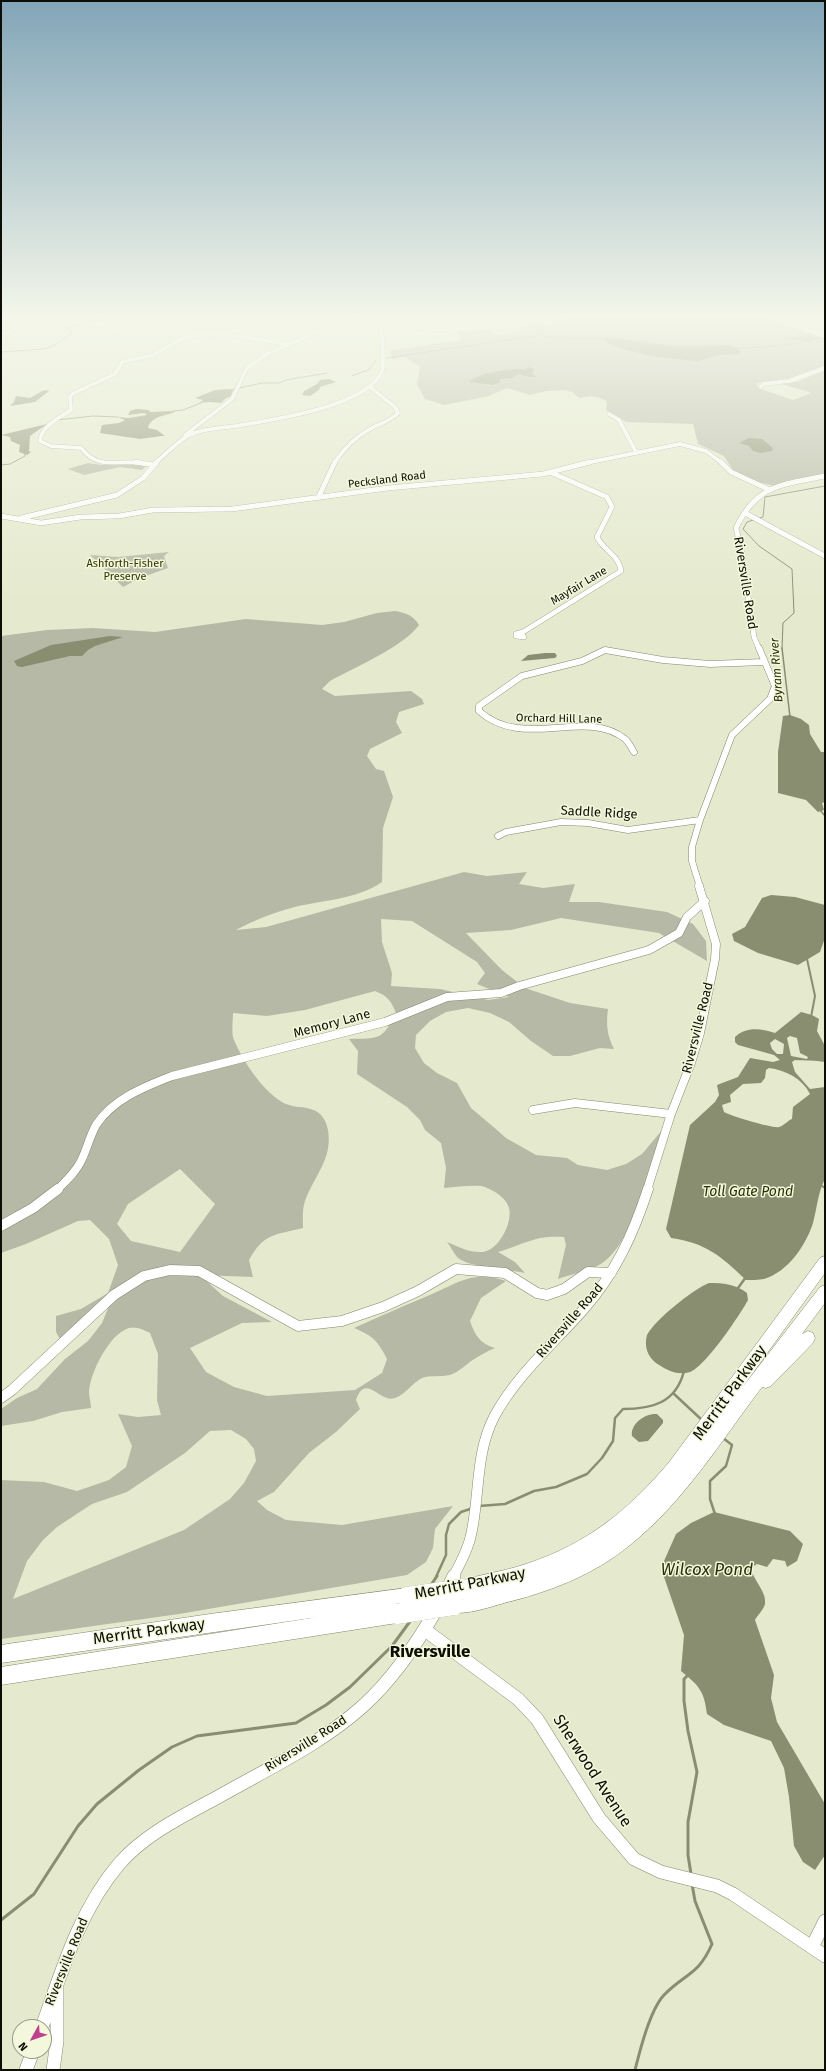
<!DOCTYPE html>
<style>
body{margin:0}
#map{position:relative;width:826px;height:2071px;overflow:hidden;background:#e5eace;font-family:"Fira Sans",sans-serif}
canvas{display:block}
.frame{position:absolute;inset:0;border:2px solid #0c0d05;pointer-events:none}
.north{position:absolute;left:12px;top:2019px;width:40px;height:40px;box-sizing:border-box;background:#f3f7db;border:1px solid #979985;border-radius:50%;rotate:230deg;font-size:11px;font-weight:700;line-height:16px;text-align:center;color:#0c0d05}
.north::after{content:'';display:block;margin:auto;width:14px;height:18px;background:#be408e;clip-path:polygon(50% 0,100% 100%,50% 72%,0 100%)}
</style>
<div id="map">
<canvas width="826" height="2071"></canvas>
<div class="frame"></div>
<div class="north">N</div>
</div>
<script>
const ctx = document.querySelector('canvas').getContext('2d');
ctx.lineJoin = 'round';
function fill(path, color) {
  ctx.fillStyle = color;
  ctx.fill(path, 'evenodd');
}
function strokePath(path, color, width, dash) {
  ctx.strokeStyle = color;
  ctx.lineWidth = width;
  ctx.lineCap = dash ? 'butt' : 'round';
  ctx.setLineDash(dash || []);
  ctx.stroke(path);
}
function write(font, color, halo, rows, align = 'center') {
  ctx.font = font + ' "Fira Sans",sans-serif';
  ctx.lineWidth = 3;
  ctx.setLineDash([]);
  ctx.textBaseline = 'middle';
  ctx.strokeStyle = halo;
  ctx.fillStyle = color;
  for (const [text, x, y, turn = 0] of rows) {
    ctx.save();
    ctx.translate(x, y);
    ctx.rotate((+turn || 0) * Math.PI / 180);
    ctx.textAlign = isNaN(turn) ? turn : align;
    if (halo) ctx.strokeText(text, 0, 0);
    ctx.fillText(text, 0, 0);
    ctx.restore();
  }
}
fill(new Path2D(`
 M585,317H767L825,338V366L790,380L757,383L758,388L793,400L811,393L782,384L799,381L825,370V475L774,486L751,480L733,470L724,456L698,444L693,424L626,422L606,410L607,402C599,395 589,396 579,398L572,392L564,390L546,391L530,395L507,388L489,396L444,405L425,399L417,384L420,366L404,357L392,359L390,351C414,348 437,342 461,341L458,332L486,330L501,335L520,330L532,323L553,325L563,319Z
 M88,463C107,467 127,464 147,465L142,470L120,467L84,475L68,469Z
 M169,552L164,556L168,568L140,578L123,587L90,555L118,557Z
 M395,611C406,613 413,615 419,625C403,647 355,667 330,681L322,689L335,696L411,691L422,699L424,704L399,712L396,722L402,733L370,749L367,756L376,769L384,771L393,797L383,828L382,882C356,900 321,900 291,908C273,913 252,921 236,930L266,927L464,872L487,876L527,872L519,884L543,888L575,884L569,902H599L667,912L693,924L706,941L707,961L659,933L561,918L511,930L466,933L502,970L525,988L570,1003L608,1009C606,1025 607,1035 614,1049L600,1048L570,1056H553L531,1041L509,1022L490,1013L468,1008L446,1012L430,1021L416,1035L415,1048L424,1063L437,1073L457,1083L471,1108L497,1130L506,1138L536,1155L567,1158L578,1165L607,1170L626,1164L642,1154L663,1129C652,1164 632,1248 599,1265C586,1272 571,1274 558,1279L566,1245L564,1237C535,1235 525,1244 498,1252L515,1262L525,1273C507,1269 471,1268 458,1258C454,1254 451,1247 447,1242C459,1247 470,1253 483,1252C499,1250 513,1222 509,1208C507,1198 491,1188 481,1186C470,1185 456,1187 444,1188L446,1168L441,1143L425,1130L420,1120L407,1107L357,1074L358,1051L349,1039C379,1038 382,1041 396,1013C391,1001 388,996 375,991L305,1010L267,1016L233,1013C233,1021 231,1033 234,1040C243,1061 262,1090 282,1102C298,1112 322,1100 328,1130C333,1159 314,1176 305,1201C302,1209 303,1220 303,1228C275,1235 264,1233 249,1260L253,1277L200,1275L223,1296L272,1322L242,1323L190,1348L206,1372L234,1387L267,1396L355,1390L382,1373L387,1359C378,1341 373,1336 354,1328C378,1317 401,1307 425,1297C456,1285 470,1269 506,1281L481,1298L470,1321C475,1335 480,1344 495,1348C488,1351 482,1354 476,1358C467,1363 460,1372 450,1375C441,1377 430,1375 422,1378C412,1383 406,1394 395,1398C380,1404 366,1372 356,1400L360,1409L336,1432L309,1453L274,1492L257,1501L267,1510L286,1520L342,1525L453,1506L435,1529L433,1548L426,1562L407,1575L179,1614L1,1639V1480L44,1482L77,1491L109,1480L126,1467L132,1446L118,1414L138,1417L161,1415L157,1400L158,1354L150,1333C144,1330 136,1326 129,1328C109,1334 90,1373 89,1392C89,1397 91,1403 91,1408L62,1412L33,1421L1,1426V1409L17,1398L37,1389L65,1359L88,1341L102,1323L109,1306L83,1317L60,1339L56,1332V1316L81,1309L108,1293L118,1265L109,1239L90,1220L78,1221L26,1244L1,1253V636L47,630L93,628L155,632L246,619L322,625L344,622L377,613ZM381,919L412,921L477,962L485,973L477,984L509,997L488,1000L440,989L391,986L392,973L382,942ZM180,1169L215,1204L180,1252L131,1241L117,1224L128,1204ZM231,1430L246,1439L254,1449L256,1461L244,1483L230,1499L184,1530L13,1599L27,1561L43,1540L57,1527L92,1504L127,1492L185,1453L210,1431Z`), '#b6b9a5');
fill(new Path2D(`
 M805,335L824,338L808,342L802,340L784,339Z
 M605,337L679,346L731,345L739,350L741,354L719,355L697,361L650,356L613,346L606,342Z
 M529,367L534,369L532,373L536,377H529L519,374L512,378L500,379V382L493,385L469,382C482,371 510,369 526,369Z
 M329,379L336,382L320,387L319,390L310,396L302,395L304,391L317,384L320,380Z
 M230,389L233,390L231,396L225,399L221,403L210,402L199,403L203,400L195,398L215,390Z
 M47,390L49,391L35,402L10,406L14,402L16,396L30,398L42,391Z
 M136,409L149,410L150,412L173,411L175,412C165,416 151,416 148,428L157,430L165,436H162L140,439L100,433L102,425L119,423L125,420L117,417L129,418L147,415L144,413L128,415L130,411Z
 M47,424L30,436L29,451L31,452L27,455L19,452L20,445L11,441L10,437L1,435Z
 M749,438L762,439L773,448L772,451L760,453L753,451L749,446L739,443Z
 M110,636L123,637L95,646L88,650L82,656H70L22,667L17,666L14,661L51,645Z
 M545,653H555L557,656L555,658L521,661L528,655Z
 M790,715L801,719L809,725L810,734L821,752H825V802L822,803L824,810L818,812L806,800L778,793V752L783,716Z
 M771,895L795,897L825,905V938L820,952L798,965L758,953L734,941L732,934L745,927L762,898Z
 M801,1012L812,1015L819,1019L817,1031L825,1046V1062C815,1060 806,1061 795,1060L792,1062L795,1072L810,1089L825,1087V1179C818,1192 817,1208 813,1223C806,1245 788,1272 764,1279C759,1280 752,1280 746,1280C721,1256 706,1243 671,1238L666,1229L690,1125L715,1102L719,1095L717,1085L738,1077L750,1058L773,1062L780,1060L774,1055L738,1045L735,1042V1037C747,1026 761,1029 775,1033ZM790,1036L797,1038L800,1053L808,1057L807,1059L791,1056L787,1038ZM775,1039L784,1044L783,1054H777L772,1049L770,1043ZM769,1068C785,1070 802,1078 810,1094L793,1107L792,1119C787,1121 785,1125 779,1127C774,1129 731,1116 724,1112L722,1105L731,1102L730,1095L743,1084L761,1083L765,1078L766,1070Z
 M709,1283C723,1283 736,1284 747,1293L748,1300C740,1315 705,1367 690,1372C677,1376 667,1370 656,1363C647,1356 644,1346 647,1335C656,1319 692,1290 709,1283Z
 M657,1414L663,1420V1423L648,1441L639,1442L632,1436C630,1424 645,1413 657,1414Z
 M714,1512L790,1531L803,1544L797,1561L787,1567L785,1561L773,1559L767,1567L757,1564L751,1568C753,1580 767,1592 765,1604C764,1609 757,1616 755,1620L774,1675L771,1698L777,1722L825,1804V1855L815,1870L803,1862L794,1846L789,1797L784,1768L771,1741L724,1725L707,1714C704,1690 699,1686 681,1671L684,1635L664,1577V1561L676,1534L691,1523Z`), '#898e70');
strokePath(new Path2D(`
 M736,349C759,346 786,347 807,341
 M1,352L44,349L51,347L73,333L67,329L68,327L112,317
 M387,358L540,335L544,337L607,339
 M352,376L370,369L376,360
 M230,390L262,383H279L286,380L327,373
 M173,411L183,410L201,403
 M57,420L93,416L118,417
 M1,465L10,464L25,456V454
 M782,649L783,623L794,613L792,569L759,546L743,529L747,522L763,517L765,497L825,486`), '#898e70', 1);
strokePath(new Path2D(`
 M782,648L790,717
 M820,810L825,816`), '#898e70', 1.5);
strokePath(new Path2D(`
 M807,959L815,996L811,1017
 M819,1184L825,1188`), '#898e70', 2);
strokePath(new Path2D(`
 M738,1288L746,1277
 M673,1393L703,1421
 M479,1506L505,1504L534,1491L556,1487L587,1474L602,1458L613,1441L615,1418L623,1409C652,1409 676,1403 684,1371
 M715,1514L710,1499V1481L726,1466L732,1445L723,1438
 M436,1577L446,1555V1535L449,1524L461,1512L473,1508`), '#898e70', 2.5);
strokePath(new Path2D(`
 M431,1585L437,1576
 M688,1675L684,1679V1701L688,1731L697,1772L688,1822V1855L691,1874
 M1,1920L34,1894L78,1826L97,1804L139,1770L172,1747L197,1736L296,1723L326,1705L350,1687L392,1646L411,1620
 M635,2070C640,2050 650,2010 664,1995C685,1973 698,1976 712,1944L695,1901L692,1884`), '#898e70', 3);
const minorFar5 = new Path2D(`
 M381,324L427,329H449L442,327L440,329
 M128,327L120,330H112C121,326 133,326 143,326C166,324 187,325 209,317
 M798,327L820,321L825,317
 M448,330L478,327L483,321L494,319
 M1,335L49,317
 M761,387L763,384L789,381L825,368
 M609,414L619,420L636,452
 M186,437L185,435L232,399L247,368L267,354L329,327L380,317
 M141,463C116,459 99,471 81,448L51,446L40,441C40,427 61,416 71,410L70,397L72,394L115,374L122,362L153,355L183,338L206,334L230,335L288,344
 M155,463C165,455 175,444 186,437C199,429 220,428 236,426C270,420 368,407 382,371C385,364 381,327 380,317
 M334,463C343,450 354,438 368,430C378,424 390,422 398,413L395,407L370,387
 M586,463L680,444L706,451L722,463`);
const minorFar4 = new Path2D(`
 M135,462L154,465
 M721,462L731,472L770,490
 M319,496L335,462
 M745,513L825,556
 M1,516L41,523L81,517L119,516L153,510L232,509L388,488L543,474L590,462
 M21,518L117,495L143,478L157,462
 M521,633L524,637L516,636V634L523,632L621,571C619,555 603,550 597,537L612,507L607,497L552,473
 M759,649L754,637L742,553L736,528C757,484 782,485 825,476`);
const minorFar3 = new Path2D(`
 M634,752C631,748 629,742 625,739C586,707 523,751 479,711V706L522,676L582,661L605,650L663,660L710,664L764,662
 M498,836L506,832L561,822L588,823L628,830L700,820
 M700,887L692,861V847L700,820L732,735L770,699L775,686L759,648`);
const minorFar2 = new Path2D(`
 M533,1110L575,1103L671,1114
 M57,1190C66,1181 77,1171 82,1159C87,1148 90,1136 96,1125C113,1099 144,1087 172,1076L385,1022L447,997L501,993L519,986L649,950L679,933L687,917L705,901
 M647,1190L671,1114L691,1063L700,1033L715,959L716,944L699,886`);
const minorFar1 = new Path2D(`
 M1,1226L33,1208L58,1189
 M1,1398L12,1390L114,1295L144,1276L170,1270L199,1271L298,1326L342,1321L383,1307L418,1291L456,1269L505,1273L537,1293L547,1295L564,1289L588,1272L611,1273
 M453,1577C460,1564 468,1550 471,1535C480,1496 475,1454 494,1417C516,1376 552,1345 583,1310C615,1274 633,1235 648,1189`);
const minor = new Path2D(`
 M447,1590L454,1576
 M425,1630L518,1699L537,1719L599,1818L634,1859L661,1872L717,1886L733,1894L825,1956
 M812,1947L825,1921
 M42,2027C62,1971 79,1911 119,1864C145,1834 183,1816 218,1797C267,1769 321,1744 363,1706C393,1679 416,1645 436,1610
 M26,2070L33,2051
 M53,2070L57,2041V1991`);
const major = new Path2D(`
 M769,317L825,336`);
const highway = new Path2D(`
 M825,1256V1273L742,1388L820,1287L825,1285V1303L802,1334L808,1331L813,1333L815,1338L813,1343L771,1386L766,1388L762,1387C721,1441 684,1502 630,1545C594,1575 549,1592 504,1603C490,1607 461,1617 448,1611L445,1605L448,1599L457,1596L453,1589L456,1583C478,1574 503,1572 526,1564C587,1544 629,1510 670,1461L820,1258Z
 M407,1588L413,1591L416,1597L413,1603L400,1607L403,1608L406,1614L403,1620L397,1623L1,1685V1667L318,1617L1,1663V1645L210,1614Z`);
strokePath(minorFar5, '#83876d', 4.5);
strokePath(minorFar4, '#83876d', 5.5);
strokePath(minorFar3, '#83876d', 7);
strokePath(minorFar2, '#83876d', 9);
strokePath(minorFar1, '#83876d', 11);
strokePath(minor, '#83876d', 14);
strokePath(major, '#83876d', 5.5);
strokePath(highway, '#83876d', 1);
strokePath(minorFar5, '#fff', 4);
strokePath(minorFar4, '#fff', 5);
strokePath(minorFar3, '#fff', 6);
strokePath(minorFar2, '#fff', 8);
strokePath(minorFar1, '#fff', 10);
strokePath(minor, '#fff', 13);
strokePath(major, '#fff', 5);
fill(highway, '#fff');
const highwayBridge = new Path2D(`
 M407,1597L462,1589
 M397,1614L454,1605`);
strokePath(highwayBridge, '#83876d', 20, []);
strokePath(highwayBridge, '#fff', 20);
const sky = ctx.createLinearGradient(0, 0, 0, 607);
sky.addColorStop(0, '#82a5b8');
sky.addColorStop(0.52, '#f3f6e9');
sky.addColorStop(1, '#f3f6e900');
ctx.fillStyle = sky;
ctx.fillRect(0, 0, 826, 607);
write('11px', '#0c0d05', '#f3f7db', [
 ["Pecksland Road",387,480,-7],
 ["Mayfair Lane",579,586,-31],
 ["Orchard Hill Lane",559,719,1]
]);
write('11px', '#2f3400', '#f3f7db', [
 ["Ashforth-Fisher",125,564],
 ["Preserve",125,577]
]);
write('italic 12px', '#2b2f08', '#f3f7db', [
 ["Byram River",777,670,-94]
]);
write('13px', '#0c0d05', '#f3f7db', [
 ["Riversville Road",745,583,81],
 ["Saddle Ridge",599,813,3],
 ["Memory Lane",332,1024,-15],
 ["Riversville Road",698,1028,-76],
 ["Riversville Road",570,1321,-49],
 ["Riversville Road",306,1744,-32],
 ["Riversville Road",67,1962,-68]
]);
write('italic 14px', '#2b2f08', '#f3f7db', [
 ["Toll Gate Pond",748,1192]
]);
write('16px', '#0c0d05', '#f3f7db', [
 ["Merritt Parkway",730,1393,-54],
 ["Merritt Parkway",470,1584,-11],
 ["Merritt Parkway",149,1632,-8],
 ["Sherwood Avenue",592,1771,57]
]);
write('italic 17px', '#2b2f08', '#f3f7db', [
 ["Wilcox Pond",707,1570]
]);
write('bold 17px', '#0c0d05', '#f3f7db', [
 ["Riversville",430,1652]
]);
</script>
